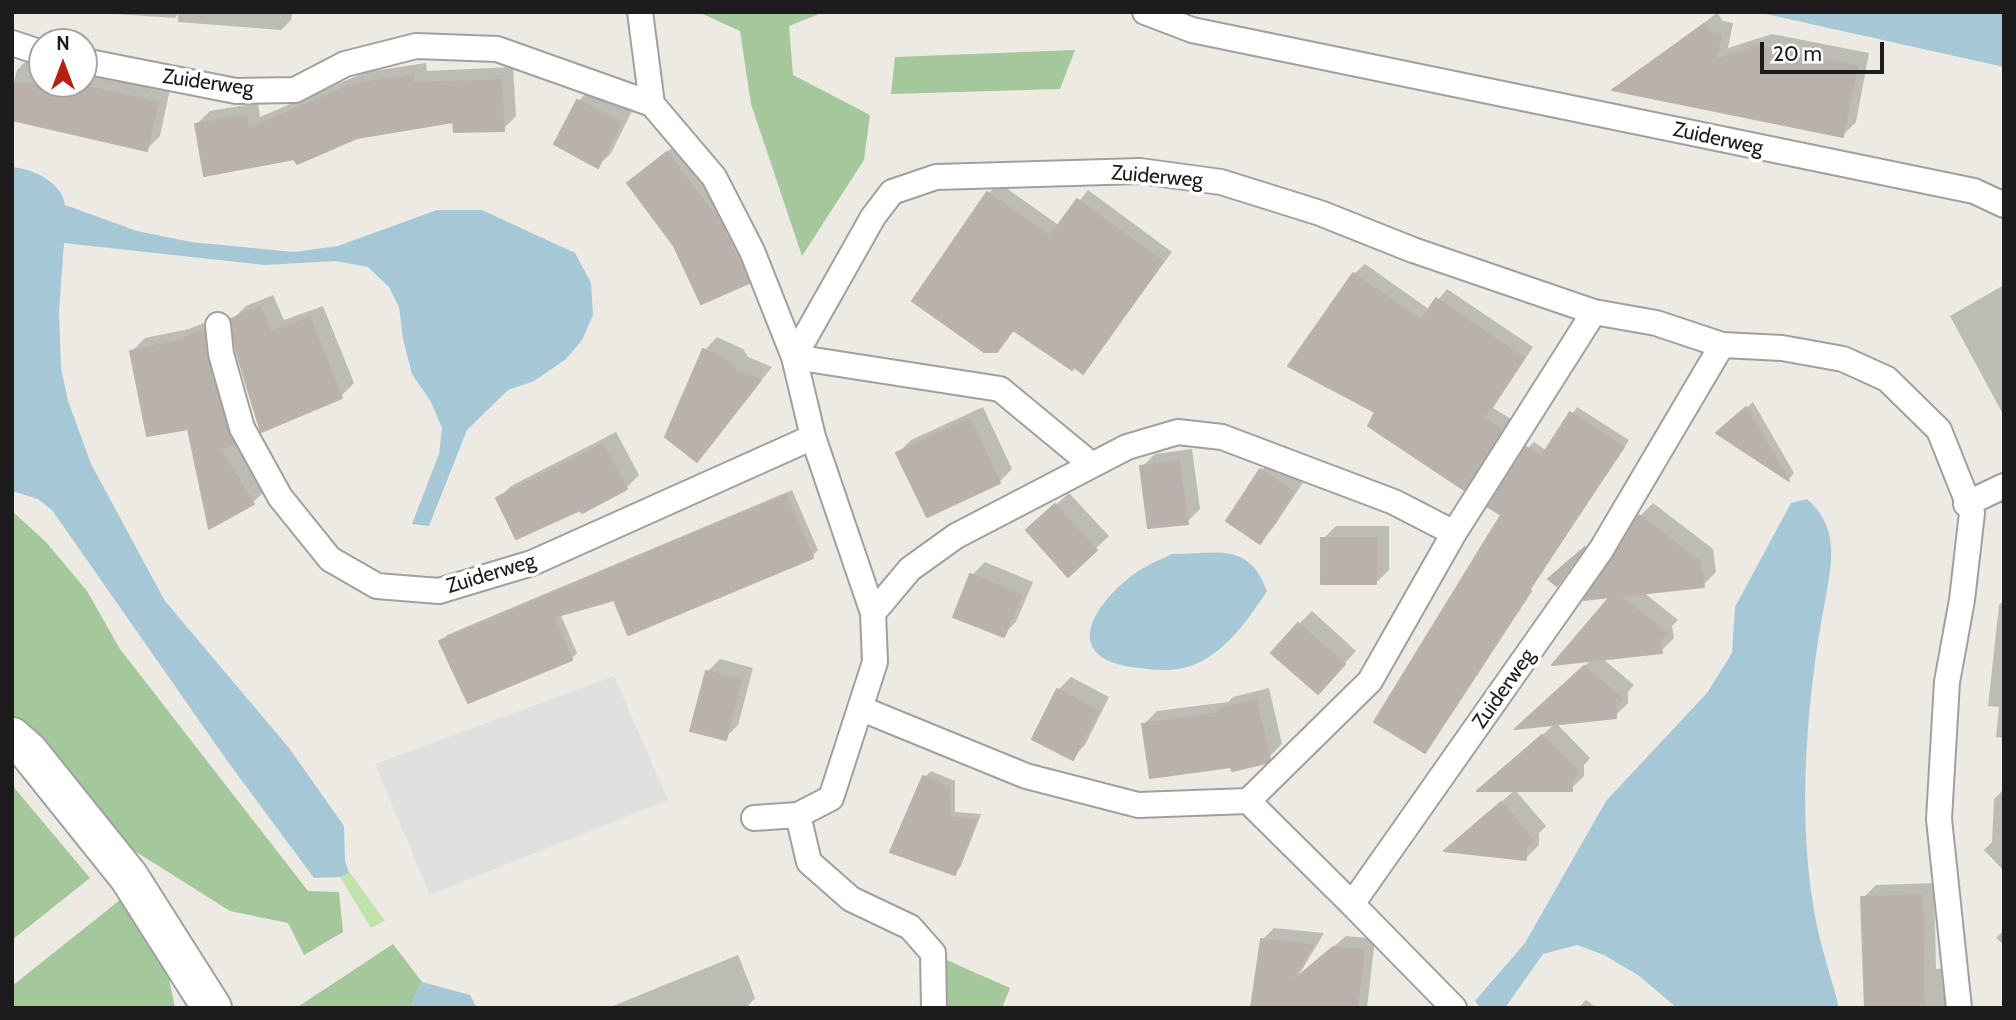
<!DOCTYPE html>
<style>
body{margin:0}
#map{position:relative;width:2016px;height:1020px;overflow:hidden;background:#eceae2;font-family:Cabin,sans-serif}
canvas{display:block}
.frame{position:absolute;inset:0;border:14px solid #1c1c1c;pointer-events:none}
.north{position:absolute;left:28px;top:28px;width:70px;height:70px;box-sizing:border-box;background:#fff;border:2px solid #a4a4a4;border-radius:50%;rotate:0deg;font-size:19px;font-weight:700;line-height:28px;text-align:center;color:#1c1c1c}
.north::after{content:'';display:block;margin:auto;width:24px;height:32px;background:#b52112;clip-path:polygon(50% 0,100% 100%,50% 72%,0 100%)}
.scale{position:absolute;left:1760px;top:42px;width:124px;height:32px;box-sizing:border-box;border:4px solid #1c1c1c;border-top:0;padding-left:9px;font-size:21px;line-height:24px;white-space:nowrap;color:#1c1c1c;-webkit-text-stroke:5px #fff;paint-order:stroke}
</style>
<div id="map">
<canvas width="2016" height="1020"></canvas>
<div class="frame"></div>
<div class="north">N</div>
<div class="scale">20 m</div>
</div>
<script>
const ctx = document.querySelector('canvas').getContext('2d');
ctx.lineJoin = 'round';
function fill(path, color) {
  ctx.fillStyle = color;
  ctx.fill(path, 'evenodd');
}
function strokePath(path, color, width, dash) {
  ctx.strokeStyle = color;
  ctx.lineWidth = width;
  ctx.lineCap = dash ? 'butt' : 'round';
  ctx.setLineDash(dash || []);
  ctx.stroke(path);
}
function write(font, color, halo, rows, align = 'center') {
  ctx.font = font + ' Cabin,sans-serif';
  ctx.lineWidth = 7;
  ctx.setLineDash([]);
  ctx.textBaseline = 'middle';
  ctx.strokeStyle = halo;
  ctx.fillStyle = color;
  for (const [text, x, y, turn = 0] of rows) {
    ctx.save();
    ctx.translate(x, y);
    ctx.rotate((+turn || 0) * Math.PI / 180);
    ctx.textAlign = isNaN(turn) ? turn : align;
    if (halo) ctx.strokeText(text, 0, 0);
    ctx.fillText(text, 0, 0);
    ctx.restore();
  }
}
fill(new Path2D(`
 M348,870L385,921L371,928L340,877L349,873Z`), '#c2e2ac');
fill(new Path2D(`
 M698,12H824L789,26L793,75L870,115L864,160L802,256L751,104L740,31Z
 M1075,50L1060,89L891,94L895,57Z
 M12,511L46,542L87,591L120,649L308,891L339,892L343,932L304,955L288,923L230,911L122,843L12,725Z
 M12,785L90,878L12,940Z
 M130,892L165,959L175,1008H12V986Z
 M393,944L422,982L413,999L412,1008H296Z
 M942,958L1010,988L1002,1008H943Z`), '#a4c89b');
fill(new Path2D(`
 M614,676L668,800L430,895L375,764Z`), '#e0e0e0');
fill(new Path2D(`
 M1757,12H2004V67Z
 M12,167C33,169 62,182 65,205L137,231L191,242L294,252L338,246L437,210H482L575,253L591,283L593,315L582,340L566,359L534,381L508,390L467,430L429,526L412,524L439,454L442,428L431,402L412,374L403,339L399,307L389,287L368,267L336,261L265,265L64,243L59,311L61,368L68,401L91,464L165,601L289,748L344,826L345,860L349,873L340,877L314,878L228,762L52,510L38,499L12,491Z
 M1807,499C1838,526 1833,559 1826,596C1807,692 1797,813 1814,910C1819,943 1831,975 1839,1008H1677L1638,975L1604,955L1577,945L1543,954L1505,1008H1481L1475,1001L1525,943L1606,801L1707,693L1732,653L1735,607L1791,503Z
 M1172,554C1218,554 1248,541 1267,591C1250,617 1230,646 1202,661C1182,672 1161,671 1139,668C1060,660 1090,607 1134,574C1145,566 1160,560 1172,554Z
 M422,982L470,995L477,1008H412L413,999Z`), '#a6c7d6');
fill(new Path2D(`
 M85,12H292L291,20L281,30L178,22V14L175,18Z
 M1717,13L1723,21L1733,23L1728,48L1772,34L1869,53L1856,122L1843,135L1616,88Z
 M30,57L42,60V84H84V70L170,89L160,136L147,149L12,91L17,70Z
 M426,63L427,71L513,67L516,116L503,129L455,119L357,137L295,157L197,124L210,111L258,103L260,117L366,72Z
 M591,88L633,109L611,153L598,166L556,144L579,101Z
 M681,140L761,269L748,282L676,245L630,183Z
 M999,183L1060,226L1088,190L1172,252L1083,371L1015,329L996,351L989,193Z
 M1365,264L1430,310L1447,289L1533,347L1493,408L1511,419L1474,478L1463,488L1377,411L1354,274Z
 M2004,285V416L1950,316Z
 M273,295L284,320L323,306L354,383L341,396L233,319L246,306Z
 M216,318L266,490L253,502L132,351L145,338L189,329Z
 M717,337L743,349L748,357L772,367L697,460L705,350Z
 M1753,402L1794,473L1789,479L1719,433Z
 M983,407L1012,469L999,482L898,453L911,440Z
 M1577,407L1629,440L1425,751L1503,514L1491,506L1528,448L1534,442L1547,451Z
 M616,432L639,475L626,488L581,507L498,499L511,486Z
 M1192,449L1200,509L1187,522L1142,467L1155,454Z
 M1274,457L1306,478L1273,528L1260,541L1262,470Z
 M792,490L818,550L812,557L615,598L560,613L577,653L571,659L441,642L447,635Z
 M1069,493L1109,536L1068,574L1041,518Z
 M1653,503L1713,549L1716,572L1703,585L1643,592L1678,620L1672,626L1674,638L1661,651L1602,658L1634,685L1628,692V703L1615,716H1530L1592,659L1640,516Z
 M1336,526H1389V570L1376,583L1323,539Z
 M985,562L1033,582L1016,622L1003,635L972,575Z
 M2004,601V738L1996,737L1999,707L1988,706L1999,605Z
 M1312,611L1356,651L1330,679L1299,624Z
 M720,659L753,668L738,725L725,738L707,672Z
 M1071,677L1109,697L1085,745L1072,758L1058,690Z
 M1269,688L1282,744L1265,761L1232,765L1144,724L1157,711L1228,702L1233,697Z
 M1556,723L1590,758L1584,765V776L1571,789L1493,778Z
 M931,771L955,781V812L981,814L961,866L955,873L925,777Z
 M2004,789V871L1984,850L1992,842L1994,799Z
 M1515,790L1546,826L1539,833V845L1526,858L1459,838Z
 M1934,883L1936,969L1948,968L1949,1008H1884L1863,898L1876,885Z
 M1274,928L1324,933L1297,978L1346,936L1375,939L1367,1008H1253L1262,940Z
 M2004,930V945L1996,938Z
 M738,955L755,998L746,1008H608Z
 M1586,1000L1597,1008H1578Z`), '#0003');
const building = new Path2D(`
 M1704,24L1710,33L1721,35L1716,60L1757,46L1857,66L1843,137L1612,90Z
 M413,75L414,83L501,80L504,131L454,132L453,122L357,138L297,164L294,159L204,176L195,124L246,115L248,129L351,85Z
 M12,84H74L158,102L147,151L12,120Z
 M577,100L621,122L598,168L554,144Z
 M667,152L721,223L749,283L701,304L674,246L627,183Z
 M987,192L1050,236L1077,199L1163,262L1083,374L1074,367L1072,370L1013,330L997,352H984L912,301Z
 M1353,273L1421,320L1436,298L1524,358L1484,418L1502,430L1464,490L1368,426L1375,412L1288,366Z
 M260,307L271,332L310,318L342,398L261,432L236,351L231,319Z
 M204,330L207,358L234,444L220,449L254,504L209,529L188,429L147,436L130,351L174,342Z
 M703,349L730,362L736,370L761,380L697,462L665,437Z
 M1746,407L1789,481L1716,433Z
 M1570,412L1624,447L1529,589L1531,591L1425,753L1374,722L1501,515L1488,507L1526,447L1541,457Z
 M970,418L1000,483L927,517L896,453Z
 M603,444L627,489L582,513L580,510L516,539L496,498Z
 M1179,461L1188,524L1148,528L1140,466Z
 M1260,469L1294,492L1260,544L1226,521Z
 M786,495L813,558L628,635L614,600L554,617L572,660L468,703L439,641Z
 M1055,504L1097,550L1068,577L1026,530Z
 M1639,515L1700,562L1704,587L1620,596L1667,633L1660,641L1662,653L1552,665L1610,597L1584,600Z
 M1321,538H1377L1376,584H1321Z
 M1585,547L1557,586L1548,579Z
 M970,574L1022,595L1004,637L953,617Z
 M1298,623L1345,664L1318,694L1271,653Z
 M1584,666L1622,699L1616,707V718L1515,729Z
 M706,671L741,680L726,740L690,731Z
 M1057,689L1098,711L1073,760L1032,739Z
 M1256,700L1270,759L1266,763L1232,771L1231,767L1150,778L1142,724L1219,713L1218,709Z
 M1542,735L1579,772L1572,779V791H1477Z
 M923,776L949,787L950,817L976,820L955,875L890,852Z
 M1501,802L1534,841L1526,847V860L1444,851Z
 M1922,895L1924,1008H1865L1861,897Z
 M1261,939L1313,945L1289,984L1333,947L1364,950L1357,1008H1251Z`);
fill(building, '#b9b2ac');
strokePath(building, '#bcb2a6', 2);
const lane = new Path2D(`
 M640,12L652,104
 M1145,12L1192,30L1974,191L2004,205
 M12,43L42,53
 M84,61L236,91L295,90L345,64L416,46L497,49L652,104L714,177L752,251L794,357L813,437L873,613L875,662L831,798L798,815L754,818
 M218,325L221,354L242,428L280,497L330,559L377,586L439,591L532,563L813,437
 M1092,465L1000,389L794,357L873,217L892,192L936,177L1140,171L1221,182L1320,213L1413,250L1594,312L1656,323L1722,345L1782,348L1843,359L1887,379L1939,430L1972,513L1962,600L1947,682L1939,819L1959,1008
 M1966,504L2004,486
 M873,613L910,569L956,536L1127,447L1178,432L1222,437L1394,502L1454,533
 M862,709L1026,776L1138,805L1248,801L1370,681L1454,533L1594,312
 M1248,801L1352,904
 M798,815L809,862L851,899L910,927L933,953L934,1008
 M1454,1008L1352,904L1601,550L1722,345`);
const street = new Path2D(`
 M12,737L28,751L129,877L212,1008`);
strokePath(lane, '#a0a0a0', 28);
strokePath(street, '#a0a0a0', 42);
strokePath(lane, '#fff', 24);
strokePath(street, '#fff', 38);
write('21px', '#1c1c1c', '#fff', [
 ["Zuiderweg",208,83,8],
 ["Zuiderweg",1718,139,12],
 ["Zuiderweg",1157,177,5],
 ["Zuiderweg",491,574,-17],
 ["Zuiderweg",1504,689,-55]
]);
</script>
